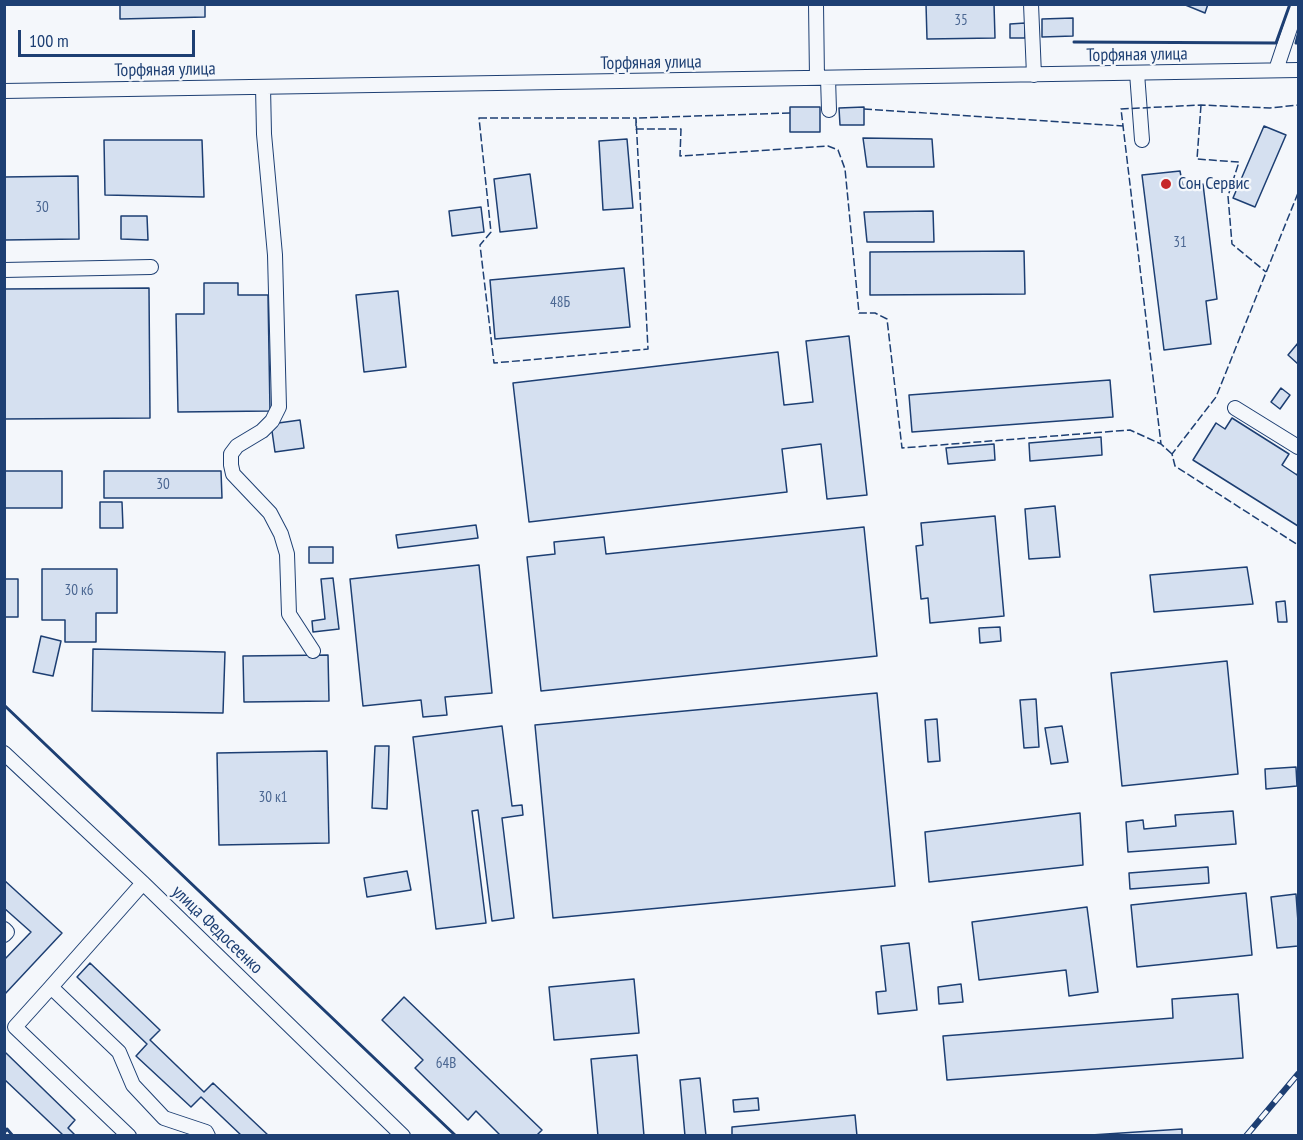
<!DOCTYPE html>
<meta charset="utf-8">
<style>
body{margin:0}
#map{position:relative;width:1303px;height:1140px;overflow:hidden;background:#f4f7fb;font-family:"PT Sans Narrow",sans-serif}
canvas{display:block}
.frame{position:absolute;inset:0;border:6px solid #1d3f73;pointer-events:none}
.scale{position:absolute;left:18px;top:30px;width:177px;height:27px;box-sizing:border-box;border:3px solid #1d3f73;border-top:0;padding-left:8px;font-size:18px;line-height:21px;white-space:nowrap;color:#1d3f73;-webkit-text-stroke:4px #f4f7fb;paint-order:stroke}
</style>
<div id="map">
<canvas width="1303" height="1140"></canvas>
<div class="frame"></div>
<div class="scale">100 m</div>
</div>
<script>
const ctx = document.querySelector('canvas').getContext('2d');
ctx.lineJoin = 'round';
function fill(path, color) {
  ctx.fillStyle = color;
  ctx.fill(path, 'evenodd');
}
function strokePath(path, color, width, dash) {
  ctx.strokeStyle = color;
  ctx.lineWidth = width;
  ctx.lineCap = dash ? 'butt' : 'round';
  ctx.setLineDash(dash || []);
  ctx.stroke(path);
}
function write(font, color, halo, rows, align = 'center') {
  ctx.font = font + ' "PT Sans Narrow",sans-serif';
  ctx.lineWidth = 4.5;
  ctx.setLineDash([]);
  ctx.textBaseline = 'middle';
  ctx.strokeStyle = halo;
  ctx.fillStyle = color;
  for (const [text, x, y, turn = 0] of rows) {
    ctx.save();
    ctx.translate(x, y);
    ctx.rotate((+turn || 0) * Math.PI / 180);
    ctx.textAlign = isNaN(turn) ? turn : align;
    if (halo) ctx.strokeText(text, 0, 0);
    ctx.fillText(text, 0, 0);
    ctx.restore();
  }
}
const building = new Path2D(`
 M120,4H205V17L120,19Z
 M926,4H994L995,38L927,39Z
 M1183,4H1208L1205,13Z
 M1073,18V36L1042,37V19Z
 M1025,23V38H1010V24Z
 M790,107H820V132H790Z
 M864,107V125H840L839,108Z
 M1264,126L1286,135L1255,207L1233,198Z
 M863,138L932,139L934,167H867Z
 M627,139L633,208L603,210L599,141Z
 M104,140H202L204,197L105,195Z
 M1180,171L1183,187L1203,184L1217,299L1206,301L1211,344L1164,350L1142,175Z
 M530,174L537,228L500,232L494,179Z
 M78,176L79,239L4,240V177Z
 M481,207L484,232L452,236L449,211Z
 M933,211L934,242H867L864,212Z
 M121,216H147L148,240L121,239Z
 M1024,251L1025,294L870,295V252Z
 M624,268L630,327L495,339L490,280Z
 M204,283H238V295H268L270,411L178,412L176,314H204Z
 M149,288L150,418L4,419V289Z
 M398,291L406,367L364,372L356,295Z
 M849,336L867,495L827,499L821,444L782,449L787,492L529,522L513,383L778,352L784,405L813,402L806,341Z
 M1298,343V364L1288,355Z
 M1110,380L1113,417L912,432L909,395Z
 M1281,388L1290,395L1280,409L1271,402Z
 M1232,418L1289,454L1282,465L1297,475L1298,472V526L1193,460L1216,423L1225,429Z
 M300,420L304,448L275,452L271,424Z
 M1101,437L1102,455L1030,461L1029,443Z
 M994,444L995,460L948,464L946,448Z
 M4,471H62V508H4Z
 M104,471H221L222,498H104Z
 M100,502H122L123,528H100Z
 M1055,506L1060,557L1029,559L1025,509Z
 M995,516L1004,616L930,623L928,598L921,599L916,546L923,545L921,523Z
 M476,525L478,538L398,548L396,535Z
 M864,527L877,656L541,691L527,557L555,554L554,542L604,537L606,554Z
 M309,547H333V563H309Z
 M479,565L492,693L445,697L447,715L423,717L421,700L363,706L350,579Z
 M1247,567L1253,604L1154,612L1150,575Z
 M42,569H117V613H96V642H65V620H42Z
 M333,578L339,629L313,632L312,621L325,619L321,579Z
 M4,579H18V617H4Z
 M1285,601L1287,622H1278L1276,602Z
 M1000,627L1001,641L980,643L979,628Z
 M41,636L61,641L53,676L33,672Z
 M93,649L225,652L223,713L92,711Z
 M328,655L329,701L244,702L243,656Z
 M1227,661L1238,774L1122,786L1111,673Z
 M877,693L895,886L553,918L535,725Z
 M1036,699L1039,747L1024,748L1020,700Z
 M937,719L940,761L928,762L925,720Z
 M502,726L512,806L522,805L523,815L502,818L514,918L492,921L478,810L472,811L486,923L436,929L413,737Z
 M1062,726L1068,762L1051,764L1045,728Z
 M375,746H389L387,809L372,808Z
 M327,751L329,843L219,845L217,753Z
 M1296,767L1297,786L1266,789L1265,769Z
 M1233,811L1236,844L1128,852L1126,822L1143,820L1144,829L1176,826L1175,815Z
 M1080,813L1083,865L929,882L925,832Z
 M1208,867L1209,883L1130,889L1129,873Z
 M407,871L411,890L367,897L364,878Z
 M4,880L62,933L4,995V960L31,932L4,908Z
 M1246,893L1252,955L1137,967L1131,905Z
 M1296,894L1298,922V946L1277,948L1271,897Z
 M1087,907L1098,992L1069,996L1066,970L979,980L972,922Z
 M909,943L917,1010L878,1014L876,992L886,991L881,946Z
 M90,963L160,1030L150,1040L204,1092L213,1083L269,1136H242L201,1097L191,1107L136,1056L147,1044L77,977Z
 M634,979L639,1033L554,1040L549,987Z
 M961,984L963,1002L939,1004L938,987Z
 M1238,994L1243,1058L947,1080L943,1036L1173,1018L1172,999Z
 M404,997L542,1130L536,1136H501L476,1111L468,1120L415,1068L423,1060L382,1020Z
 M6,1053L75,1120L68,1128L76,1136H61L62,1134L4,1079V1055Z
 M637,1055L644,1136H598L591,1059Z
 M700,1078L706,1136H685L680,1080Z
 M758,1098L759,1110L734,1112L733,1100Z
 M855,1115L857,1136H732V1127Z
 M1182,1129V1136H1076Z`);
fill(building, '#d5e0f0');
strokePath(building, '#1d3f73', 1.5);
const minor = new Path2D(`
 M816,4L817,78
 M1031,4L1034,75
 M1276,70L1298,4
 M1137,73L1142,140
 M828,78L829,110
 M263,87L264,134L275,255L279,407L272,421L262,431L237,446L231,454V465L233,474L270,513L281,534L287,554L289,614L313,651
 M4,91L1298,70
 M4,270L151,267
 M1235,408L1298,447
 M4,753L143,883L403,1136
 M143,883L51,987L119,1052L133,1085L164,1118L206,1132L208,1136
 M4,929L7,932L4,935
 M51,987L15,1027L129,1136`);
strokePath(minor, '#1d3f73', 16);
strokePath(minor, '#f4f7fb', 14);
const rail = new Path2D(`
 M1246,1136L1298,1074`);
strokePath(rail, '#1d3f73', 6);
strokePath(rail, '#f4f7fb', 4, [11]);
strokePath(new Path2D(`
 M1201,105L1197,159L1239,162L1228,196L1232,244L1266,272
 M864,109L1123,126
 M790,113L636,118V129H681L680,156L828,146L838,150L845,169L859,313H875L887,319L902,448L1130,430L1161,444
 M479,118H636L648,349L494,363L480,245L491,232Z
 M1298,193L1216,397L1172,454L1175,466L1298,545
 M1172,454L1161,444L1121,109L1201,105L1270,108L1298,105`), '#1d3f73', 1.5, [8, 3]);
strokePath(new Path2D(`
 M1298,35L1296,43H1298
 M1074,42L1276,43L1290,4
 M4,705L456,1136
 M4,1133L7,1129L13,1136`), '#1d3f73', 3);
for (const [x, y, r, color] of [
 [1166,184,6,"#c62828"]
]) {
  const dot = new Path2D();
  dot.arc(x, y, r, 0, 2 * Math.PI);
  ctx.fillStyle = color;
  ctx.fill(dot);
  strokePath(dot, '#f4f7fb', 2);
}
write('15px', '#4b6792', null, [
 ["35",961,21],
 ["30",42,208],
 ["31",1180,243],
 ["48Б",560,303],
 ["30",163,485],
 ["30 к6",79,591],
 ["30 к1",273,798],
 ["64В",446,1064]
]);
write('18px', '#1d3f73', '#f4f7fb', [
 ["Торфяная улица",1137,55,-1],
 ["Торфяная улица",651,63,-1],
 ["Торфяная улица",165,70,-1],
 ["улица Федосеенко",217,930,44]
]);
write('18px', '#1d3f73', '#f4f7fb', [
 ["Сон Сервис",1178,184]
], 'left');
</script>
